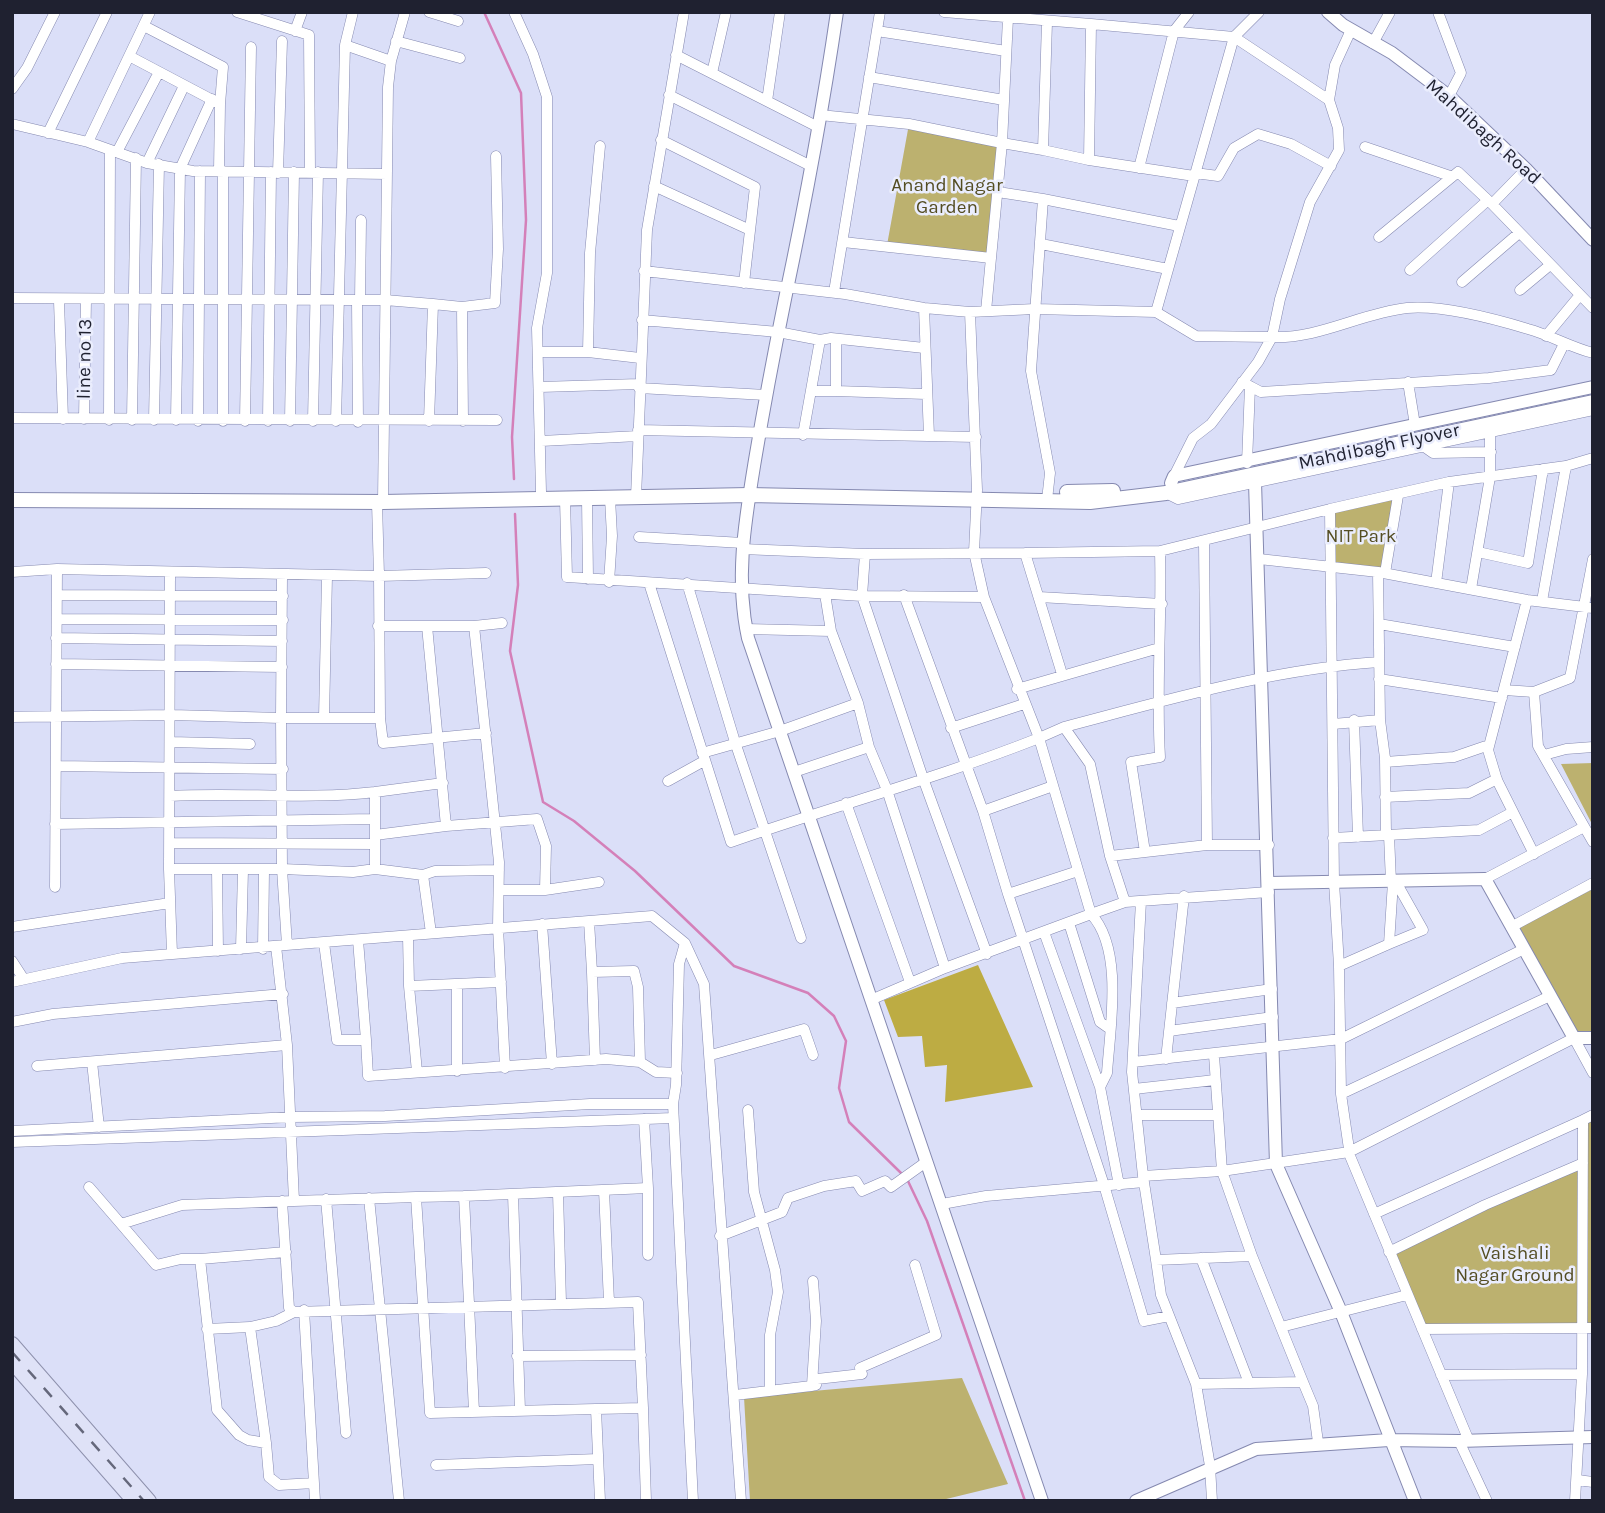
<!DOCTYPE html>
<style>
body{margin:0}
#map{position:relative;width:1605px;height:1513px;overflow:hidden;background:#dbdff8;font-family:Karla,sans-serif}
canvas{display:block}
.frame{position:absolute;inset:0;border:14px solid #1f2130;pointer-events:none}
</style>
<div id="map">
<canvas width="1605" height="1513"></canvas>
<div class="frame"></div>
</div>
<script>
const ctx = document.querySelector('canvas').getContext('2d');
ctx.lineJoin = 'round';
function fill(path, color) {
  ctx.fillStyle = color;
  ctx.fill(path, 'evenodd');
}
function strokePath(path, color, width, dash) {
  ctx.strokeStyle = color;
  ctx.lineWidth = width;
  ctx.lineCap = dash ? 'butt' : 'round';
  ctx.setLineDash(dash || []);
  ctx.stroke(path);
}
function write(font, color, halo, rows, align = 'center') {
  ctx.font = font + ' Karla,sans-serif';
  ctx.lineWidth = 5;
  ctx.setLineDash([]);
  ctx.textBaseline = 'middle';
  ctx.strokeStyle = halo;
  ctx.fillStyle = color;
  for (const [text, x, y, turn = 0] of rows) {
    ctx.save();
    ctx.translate(x, y);
    ctx.rotate((+turn || 0) * Math.PI / 180);
    ctx.textAlign = isNaN(turn) ? turn : align;
    if (halo) ctx.strokeText(text, 0, 0);
    ctx.fillText(text, 0, 0);
    ctx.restore();
  }
}
fill(new Path2D(`
 M909,124L1002,143L991,258L887,245Z
 M1398,496L1385,573L1332,565L1330,509Z
 M1593,763V826L1561,764Z
 M1593,889V1033H1573L1515,927Z
 M1593,1117V1324H1587L1579,1126Z
 M1578,1168L1577,1326L1423,1328L1391,1253Z
 M962,1378L1008,1484L938,1501H750L744,1397Z`), '#bcb16f');
fill(new Path2D(`
 M978,965L1033,1087L945,1102L947,1065L925,1067L922,1036L898,1037L884,1000Z`), '#bdac43');
strokePath(new Path2D(`
 M484,12L521,93L526,220L512,437L514,479
 M515,514L518,585L510,651L543,802L574,821L635,871L734,966L808,993L834,1016L846,1041L839,1088L849,1122L902,1174
 M907,1179L927,1221L1025,1501`), '#d480b9', 2.5);
const minor = new Path2D(`
 M237,12L309,35L310,172
 M429,12L458,21
 M514,12L533,54L547,97V273L537,328L541,492
 M944,12L1091,24
 M1259,12L1234,37L1329,100L1335,65L1351,30
 M1438,12L1461,73L1449,96
 M1008,18L1002,143L1043,150
 M1047,22L1043,150L1089,160
 M144,26L223,67L220,104
 M295,31L302,12
 M877,31L1006,51
 M396,41L460,58
 M1373,43L1390,12
 M345,45L353,12
 M676,55L818,127
 M131,57L220,104L219,171
 M712,73L726,12
 M869,77L1004,100
 M12,89L27,68L55,12
 M669,95L811,166
 M767,101L780,12
 M820,115L909,124L1002,143L991,258L843,242
 M12,124L88,142L147,163L193,171L387,174
 M48,133L107,12
 M661,140L755,187L744,283
 M88,142L150,12
 M600,146L590,253L588,352L640,358
 M1365,147L1450,176
 M117,152L159,72
 M147,163L184,86
 M1139,168L1174,31L1189,12
 M1526,169L1492,204L1593,308
 M278,173L282,41
 M1195,173L1218,176L1234,148L1258,134L1291,144L1331,166
 M1194,176L1089,160L1091,24L1234,37L1156,312L1035,309L970,312L977,490L974,552L984,597L1039,738L1064,727C1167,700 1272,669 1379,662
 M654,186L750,230
 M998,192L1043,199
 M1379,237L1458,172L1492,204
 M1041,244L1168,269
 M1410,270L1488,200
 M644,271L845,294L924,308L970,312
 M1462,282L1519,233
 M1520,290L1550,265
 M834,292L880,12
 M12,298L385,300L433,304L429,421
 M59,301L63,419
 M357,301L358,422
 M360,301L361,220
 M433,304L462,307L495,303L498,249L496,156
 M462,307L463,421
 M924,308L929,436
 M986,311L991,258
 M1156,312L1196,336L1272,337L1280,299L1310,202L1339,150L1338,128L1329,100
 M642,320L778,332L820,340L803,435
 M1546,336L1580,295
 M836,339V391L926,394
 M820,340L831,338L924,348
 M538,352H588
 M1242,382L1261,392L1489,378L1551,370L1564,344
 M1408,382L1415,425
 M540,387L639,384
 M639,388L766,395
 M811,391H836
 M12,418L497,420
 M84,419L86,300
 M109,420L110,150
 M132,420L136,158
 M154,420L159,164
 M176,420L180,169L212,99
 M198,421L200,171
 M223,421V171
 M245,421L251,47
 M268,421L271,172
 M290,421L294,172
 M313,421L318,172
 M336,421L345,45L391,61
 M638,430L976,437
 M541,441L638,436
 M1423,446L1433,453L1491,452
 M1247,463L1250,386
 M1174,476L1193,438L1211,424L1258,362L1272,337C1319,339 1361,313 1407,308C1441,305 1495,319 1528,329C1550,335 1570,347 1593,353
 M1166,493L1178,499L1593,410
 M636,497L647,230L684,12
 M587,498L588,579
 M565,499L567,577L862,596L865,554L1025,553L1062,674
 M1047,500L1050,473L1031,371L1043,199L1179,226
 M383,502L388,87L391,61L405,12
 M639,537L743,543
 M1204,542L1207,845
 M742,549L865,554
 M1478,552L1528,563L1543,469
 M1025,553L1160,551L1330,509
 M1259,559L1378,572L1527,600L1593,608
 M12,572L57,569L379,576L377,502
 M1378,572L1380,720
 M170,573L169,869L172,954
 M1385,573L1398,496
 M282,576L281,718H380L379,576L486,573
 M609,582L612,536L610,498
 M649,583L731,842C834,806 938,778 1039,738L1091,914L945,968L873,999
 M687,583L735,742L801,938
 M1436,583L1449,482
 M1471,589L1490,477V432
 M57,595L283,596
 M904,595L983,811L1008,894L1078,871
 M984,597L862,596L924,781L987,954
 M1039,597L1162,604
 M1527,600L1488,750L1497,780L1534,854
 M1542,601L1566,466
 M57,619L283,620
 M1379,624L1515,647
 M378,626H474L499,862L498,927L505,1068
 M427,626L446,826L537,819L546,846L545,890
 M474,626L502,623
 M746,629L831,631L825,594
 M831,631L858,703
 M56,638L282,641
 M56,664L282,667
 M1379,679L1502,698
 M1017,689L1159,648
 M1504,690L1534,692L1570,678L1593,559
 M1534,692L1538,746L1593,842
 M12,717L172,715L281,718L282,869H169
 M324,718L327,576
 M380,718L383,743L486,733
 M1354,720L1358,837
 M1333,724L1380,720L1385,758L1386,835
 M1064,727L1090,764L1110,856L1207,845H1269
 M951,728L1024,704
 M171,742L250,744
 M702,753L780,731L858,703L869,747L887,790L945,968
 M1544,755L1566,749L1593,747
 M1385,762L1454,757L1489,745
 M56,766L283,769
 M794,772L869,747
 M668,781L704,761
 M375,792L443,783
 M170,796C238,792 307,800 375,792V869L353,872L282,869L287,945
 M1385,797L1469,793L1497,779
 M846,803L910,982
 M983,811L1053,786
 M55,824L375,819
 M375,835L446,826
 M1389,835L1391,882
 M1333,838L1479,830L1513,812
 M170,843L375,844
 M1145,852L1131,762L1160,757C1156,688 1162,620 1160,551
 M1110,856L1125,902
 M375,869L423,875
 M217,870L218,951
 M1485,879L1584,827
 M55,887L57,569
 M499,890H545L599,882
 M1008,894L1104,1185L1144,1321L1169,1316
 M1141,901L1132,1072L1143,1176L1222,1171L1349,1152L1574,1038
 M589,921L592,972
 M1069,923L1100,1022L1110,1029
 M542,924L552,1064
 M12,927L170,903
 M1511,927L1593,883
 M1044,932L1100,1087L1107,1073C1110,1028 1124,949 1091,914L1125,902L1269,892
 M431,933L423,875L435,871L499,870
 M408,936L409,986
 M358,940L366,1040
 M324,943L337,1040H366L368,1076L606,1059L640,1062L656,1072L677,1073
 M685,943L679,964L676,1085L673,1104L693,1501
 M1389,944L1423,930L1396,882
 M241,949L243,870
 M263,949L264,871
 M12,961L23,978
 M1339,966L1389,944L1393,882
 M12,982L122,958L652,916L685,943L704,984L741,1501
 M457,984V1071
 M1172,1003L1272,989
 M12,1022L53,1014L283,994
 M1169,1031L1273,1017
 M1575,1040L1593,1073
 M711,1055L804,1029L813,1055
 M1166,1059L1184,896
 M595,1060L592,972L634,971L638,987L640,1062
 M92,1062L99,1127
 M1133,1062L1341,1039L1524,949
 M37,1066L287,1045
 M417,1072L409,986L501,982
 M1100,1087L1119,1185
 M1134,1089L1215,1080
 M1341,1094L1550,996
 M748,1110L754,1192L775,1270L778,1292L770,1335V1390
 M1137,1115H1217
 M12,1131L291,1117L385,1116L590,1104H673
 M12,1142L673,1118
 M1143,1176L1156,1260L1252,1256L1222,1171L1214,1055
 M89,1187L121,1224L182,1205L294,1201L287,1045L276,946
 M604,1190L609,1302
 M558,1192L561,1303
 M513,1194L520,1411
 M464,1196L648,1188L644,1119
 M416,1197L464,1196L474,1412
 M369,1198L399,1501
 M326,1199L346,1433
 M282,1201L289,1308L294,1312L638,1302L643,1408L596,1409L600,1501
 M294,1201L416,1197L430,1413L596,1409
 M942,1204L986,1196L1144,1182
 M1374,1214L1583,1120
 M121,1224L156,1265L181,1259H200
 M720,1236L782,1212L788,1198L824,1186L856,1181L862,1191L885,1181L891,1187L926,1162
 M286,1252L200,1259L217,1410L239,1435L248,1440L266,1443L250,1327L276,1321L294,1312
 M1389,1252L1485,1205L1583,1163
 M648,1255V1188
 M1201,1258L1249,1383
 M1156,1260L1161,1295L1196,1384
 M304,1310L315,1501
 M1281,1327L1407,1295
 M207,1329L250,1327
 M1422,1329L1593,1328
 M517,1356L641,1355
 M1441,1375L1582,1374
 M1303,1382L1313,1406L1318,1442
 M812,1385L816,1321L813,1281
 M735,1395L811,1386L816,1385L817,1379L862,1374L860,1368L936,1335L915,1265
 M643,1408L646,1501
 M1459,1441L1487,1501
 M1469,1441L1350,1156L1341,1094L1339,966L1334,882L1330,509L1449,482L1566,466L1593,458
 M266,1443L269,1477L279,1485L314,1483
 M436,1465L598,1459
 M1577,1480L1593,1482
 M1212,1501L1210,1466L1196,1384L1303,1382L1252,1256
 M1575,1501L1582,1374L1583,1120L1593,1115`);
const tertiary = new Path2D(`
 M837,12C823,108 805,204 785,299C774,353 764,406 755,460C745,521 735,578 748,638L1042,1501
 M1328,12L1343,25L1392,53L1449,96L1526,169L1593,240
 M1255,482L1276,1164L1341,1312L1415,1501
 M1171,483L1174,476L1593,387
 M1269,883L1485,879L1574,1038H1593
 M1136,1501L1256,1449L1389,1440L1459,1441L1593,1437`);
const secondary = new Path2D(`
 M1067,492L1113,491
 M12,500L383,502L749,495L1090,502L1166,493L1593,402`);
const primary = new Path2D(`
 M12,1344L149,1501
 M12,1362L134,1501`);
strokePath(minor, '#8589b0', 11);
strokePath(tertiary, '#8589b0', 14);
strokePath(secondary, '#8589b0', 16);
strokePath(primary, '#8e91ad', 16);
strokePath(minor, '#fff', 10);
strokePath(tertiary, '#fff', 12);
strokePath(secondary, '#fff', 14);
strokePath(primary, '#dfe2f7', 14);
strokePath(new Path2D(`
 M12,1352L144,1501`), '#65687b', 2.5, [12, 12]);
write('19px', '#1f2130', '#eaedfd', [
 ["Mahdibagh Road",1483,132,42],
 ["line no 13",85,359,-89],
 ["Mahdibagh Flyover",1379,447,-12]
]);
write('19px', '#544d22', '#eaedfd', [
 ["Anand Nagar",947,186],
 ["Garden",947,208],
 ["NIT Park",1361,537],
 ["Vaishali",1515,1254],
 ["Nagar Ground",1515,1276]
]);
</script>
